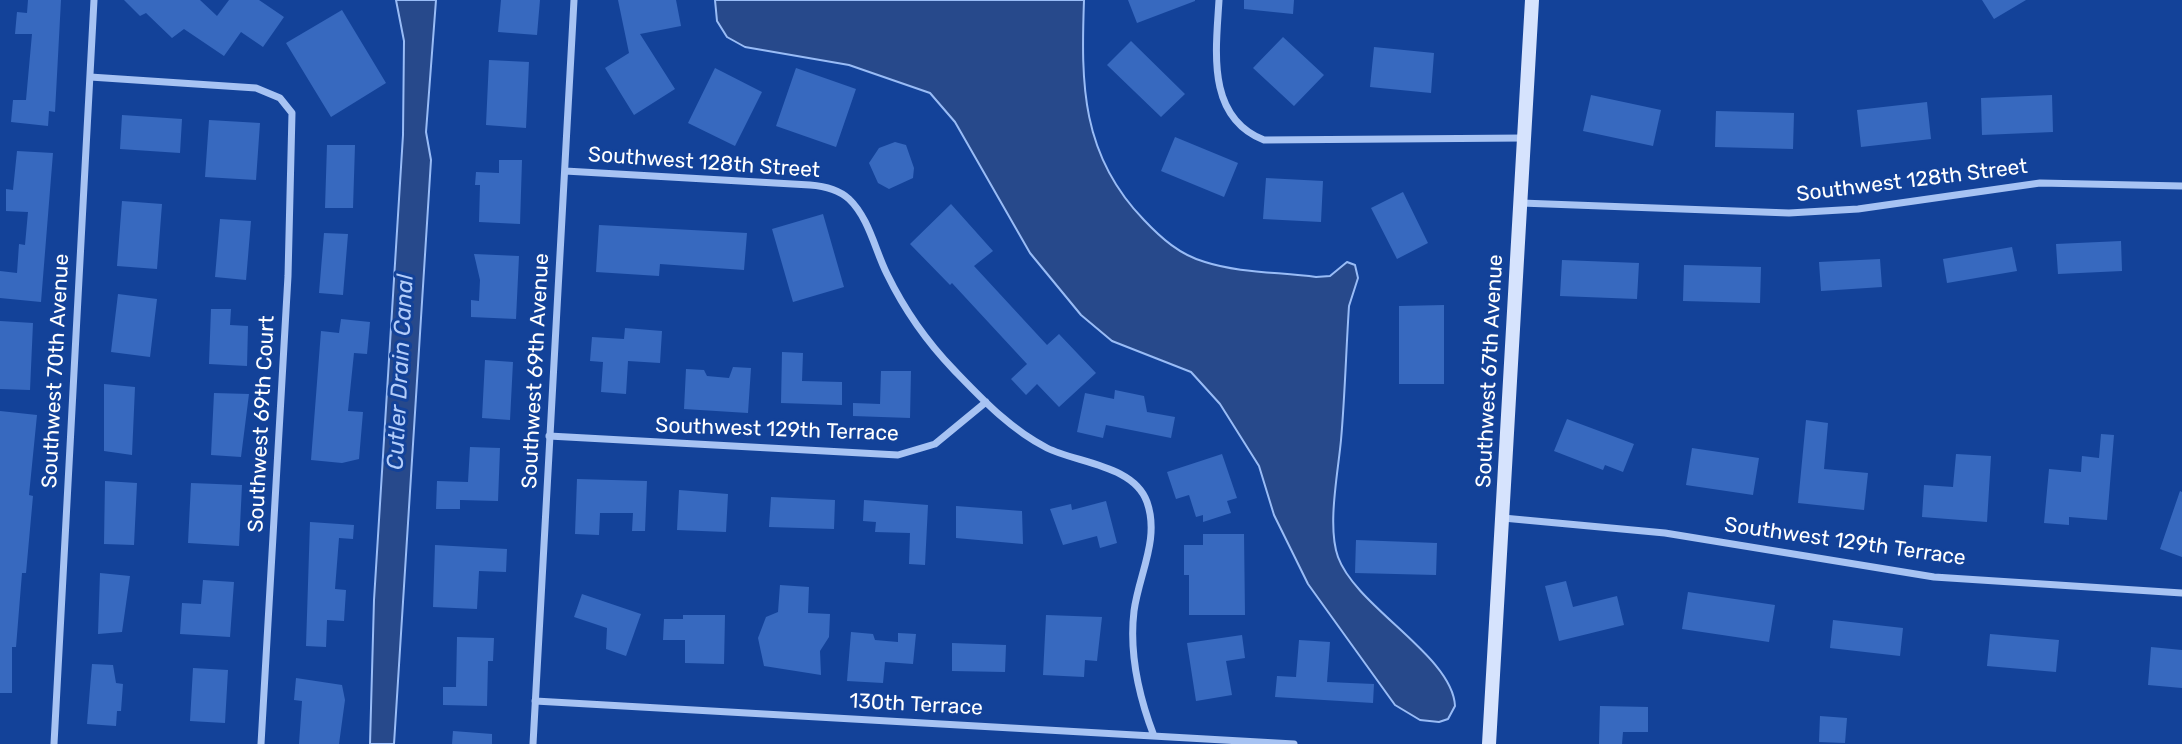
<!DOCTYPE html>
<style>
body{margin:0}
canvas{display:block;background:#134299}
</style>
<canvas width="2182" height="744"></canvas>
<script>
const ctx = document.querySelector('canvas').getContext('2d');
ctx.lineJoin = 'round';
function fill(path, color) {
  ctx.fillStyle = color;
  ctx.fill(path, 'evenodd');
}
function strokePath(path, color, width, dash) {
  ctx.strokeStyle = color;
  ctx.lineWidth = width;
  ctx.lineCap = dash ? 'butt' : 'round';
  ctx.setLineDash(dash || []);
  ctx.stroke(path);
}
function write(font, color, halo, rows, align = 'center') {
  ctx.font = font + ' Rubik,sans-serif';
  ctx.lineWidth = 6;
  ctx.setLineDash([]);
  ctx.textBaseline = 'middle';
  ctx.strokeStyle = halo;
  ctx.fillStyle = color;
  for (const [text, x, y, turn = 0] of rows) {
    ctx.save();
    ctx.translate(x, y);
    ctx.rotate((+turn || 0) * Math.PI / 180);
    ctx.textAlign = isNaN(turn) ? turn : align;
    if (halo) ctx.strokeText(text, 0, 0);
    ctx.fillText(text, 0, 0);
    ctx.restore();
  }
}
const water = new Path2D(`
 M396,0H436L426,132L431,160L394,744H370L374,600L403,135L404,41Z
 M715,0H1084C1081,84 1081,155 1144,220C1161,238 1180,255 1205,262C1239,273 1280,272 1316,277L1330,276L1347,262L1355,265L1358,278L1349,306C1346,351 1345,395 1341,440C1338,473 1327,526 1338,557C1356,607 1453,656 1455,706L1448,719L1439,722L1420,720L1395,705L1308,584L1274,515L1259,466L1220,404L1191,372L1112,341L1081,315L1030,253L955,122L930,93L849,65L745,47L727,37L717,21Z`);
fill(water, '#27498b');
strokePath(water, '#99bcf6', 2);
fill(new Path2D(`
 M28,0H61L55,112L49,111L48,126L11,122L13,100H26L32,34H15L17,12L27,13Z
 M124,0H200L217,16L229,0H259L284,17L263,47L241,32L224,56L184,29L172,38L146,13L140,16Z
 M501,0H540L537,35L498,32Z
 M618,0H676L681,26L640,34L675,89L634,115L605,68L629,53Z
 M1128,0H1195V1L1137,23Z
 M1244,0H1294L1293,14L1244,9Z
 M1982,0H2026L1994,19Z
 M342,10L386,83L331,117L286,43Z
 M1283,37L1324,75L1294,106L1253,68Z
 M1131,41L1185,94L1161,117L1107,65Z
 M1374,47L1434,53L1431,93L1370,87Z
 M489,60L529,62L526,128L486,125Z
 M715,68L762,92L735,146L688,123Z
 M796,68L856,89L836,147L776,126Z
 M1591,95L1661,110L1653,146L1583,131Z
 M2052,95L2053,132L1982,135L1981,98Z
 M1927,102L1931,139L1861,147L1857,110Z
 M1716,111L1794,113L1793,149L1715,147Z
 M122,115L182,119L180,153L120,149Z
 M209,120L260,123L256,180L205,177Z
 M1175,137L1238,163L1224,197L1161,171Z
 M895,142L906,145L914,168L913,178L889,189L878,183L869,163L879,148Z
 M327,145H355L353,208H325Z
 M17,151L53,153L41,302L0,298V271L17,273L19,244L25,245L28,212L6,211V189L13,190Z
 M499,160H522L520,224L479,222L480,185H475L476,172L499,173Z
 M1266,178L1323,181L1321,222L1263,219Z
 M1403,192L1428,243L1397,259L1371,208Z
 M122,201L162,204L157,269L117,266Z
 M951,204L993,251L974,266L1047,345L1059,334L1096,373L1059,407L1037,384L1026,395L1011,379L1027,364L952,283L950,285L910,244Z
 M823,214L844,287L793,302L772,229Z
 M220,219L251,221L246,280L215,277Z
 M599,225L747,233L744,270L660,264L659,276L596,272Z
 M324,233L348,234L343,295L319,293Z
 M2121,241L2122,271L2058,274L2056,244Z
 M2012,247L2017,271L1947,283L1943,259Z
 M474,254L519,256L516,319L471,317V300L479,301L480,280Z
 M1880,259L1882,287L1821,291L1819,262Z
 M1562,260L1639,263L1637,299L1560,296Z
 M1684,265L1761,267L1760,303L1683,301Z
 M118,294L157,299L150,357L111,352Z
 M1444,305V384H1399V306Z
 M211,309H231L230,325L248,326L247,366L209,364Z
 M341,319L370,322L367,354L354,353L348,411L363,412L359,459L342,463L311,460L321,331L339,333Z
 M0,321L33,323L30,390L0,389Z
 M625,328L662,331L660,363L628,361L626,394L601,392L603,362L590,361L592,337L624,339Z
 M782,352L803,353L802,381L842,382V405L781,403Z
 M485,360L513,362L510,420L482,418Z
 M733,367L751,368L748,413L684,409L686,369L704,370L707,376L729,378Z
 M881,371H911L910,418L853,416V403L880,404Z
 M104,384L135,387L132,455L104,451Z
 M1115,390L1144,396L1147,412L1175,417L1171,438L1106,425L1103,438L1077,432L1085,393L1114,399Z
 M214,393L249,394L241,457L211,455Z
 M0,411L37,415L29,495L33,496L26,573H22L16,647H12V693H0Z
 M1567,419L1634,444L1623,472L1605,465L1603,470L1554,451Z
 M1806,420L1828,423L1824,469L1868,473L1864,510L1798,503Z
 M2101,434L2114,435L2107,520L2069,517V525L2044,523L2049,469L2081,472L2082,456L2099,458Z
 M470,447L500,448L498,501L460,500V509H436L437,481L468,482Z
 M1692,448L1759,458L1753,495L1686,485Z
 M1222,454L1237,498L1227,501L1231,513L1203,522V515L1196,517L1189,495L1176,499L1167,472Z
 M1956,454L1991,456L1987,522L1922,517L1924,485L1953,487Z
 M577,479L647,481L645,531H632L633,513H600L599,535L575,534Z
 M105,481L137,483L134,545L104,544Z
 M191,483L242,485L239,546L188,543Z
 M679,490L728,494L726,532L677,530Z
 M2180,491L2182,492V557L2160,549Z
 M771,497L835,500L834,529L769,527Z
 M864,500L928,505L925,565L909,564L910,533L875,532L876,522L863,521Z
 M1106,501L1117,543L1100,548L1097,536L1063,545L1050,509L1071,504L1072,510Z
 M956,506L1022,511L1023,544L956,538Z
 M310,522L354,525L353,539L339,538L335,589L346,590L344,621L327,620L326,647L306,646Z
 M1203,534H1244L1245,615H1189V575H1184V545H1203Z
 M1356,540L1437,543L1436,575L1355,573Z
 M435,545L507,549L506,572L479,571L477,609L433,607Z
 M100,573L130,576L122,632L98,634Z
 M203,580L234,582L230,637L180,634L182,603L201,604Z
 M1566,581L1573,607L1617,596L1624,625L1559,641L1545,586Z
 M780,585L809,587L808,613L830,614L829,637L820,651L821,675L764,666L758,638L766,617L778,612Z
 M1688,592L1775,605L1769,642L1682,629Z
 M582,594L641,614L626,656L606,649L607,628L574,617Z
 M683,615H725L724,664L685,663V640H663L664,619H683Z
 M1046,615L1102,617L1097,661L1085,660L1084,677L1043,675Z
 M1833,620L1903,628L1900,656L1830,648Z
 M851,632L873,634L875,640L898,642V633L916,634L913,664L885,662L883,683L847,681Z
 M1990,634L2059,640L2056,672L1987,666Z
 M1242,635L1245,658L1226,661L1232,695L1196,701L1187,643Z
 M457,637L494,638L493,661H488L487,706L443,705V687H456Z
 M1299,640L1330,642L1327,682L1374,684L1373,703L1275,697L1277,676L1296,677Z
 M952,643L1006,645L1005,672L952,671Z
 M2151,647L2182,650V688L2148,685Z
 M92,664L113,665L116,683L123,684L121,711H117L116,726L87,724Z
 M193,668L228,670L225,723L190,721Z
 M296,678L342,685L345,700L339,744H299L302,701L294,700Z
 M1600,706L1648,707V732H1623L1622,744H1599Z
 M1820,716L1847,718L1845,743L1819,742Z
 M453,731L492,734V744H452Z`), '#3769bf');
strokePath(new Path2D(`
 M1219,0C1216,51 1206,117 1264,140L1524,138
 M90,77L256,88L280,98L292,113L288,276L261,744
 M565,171L810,185C823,186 838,189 849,199C869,218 875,250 887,274C904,309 927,342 954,370C982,399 1010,429 1047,448C1077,463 1134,465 1147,502C1160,539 1139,574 1134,611C1129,653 1139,697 1154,736
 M1521,203L1789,213L1858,209L2040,183L2182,186
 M549,436L898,455L935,444L986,402
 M1503,518L1665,533L1934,577L2182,593
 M535,701L1294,744
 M54,744L94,0
 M533,744L574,0`), '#a7c3f3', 7);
strokePath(new Path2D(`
 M1489,744L1532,0`), '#d6e3fd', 14);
write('21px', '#fff', '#134299', [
 ["Southwest 128th Street",704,163,4],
 ["Southwest 128th Street",1912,181,-7],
 ["Southwest 70th Avenue",56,371,-87],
 ["Southwest 69th Avenue",536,371,-87],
 ["Southwest 67th Avenue",1490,371,-87],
 ["Southwest 69th Court",262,424,-87],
 ["Southwest 129th Terrace",777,430,2],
 ["Southwest 129th Terrace",1845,542,8],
 ["130th Terrace",916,705,3]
]);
write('italic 23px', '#b3cdfa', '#134299', [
 ["Cutler Drain Canal",401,372,-87]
]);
</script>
